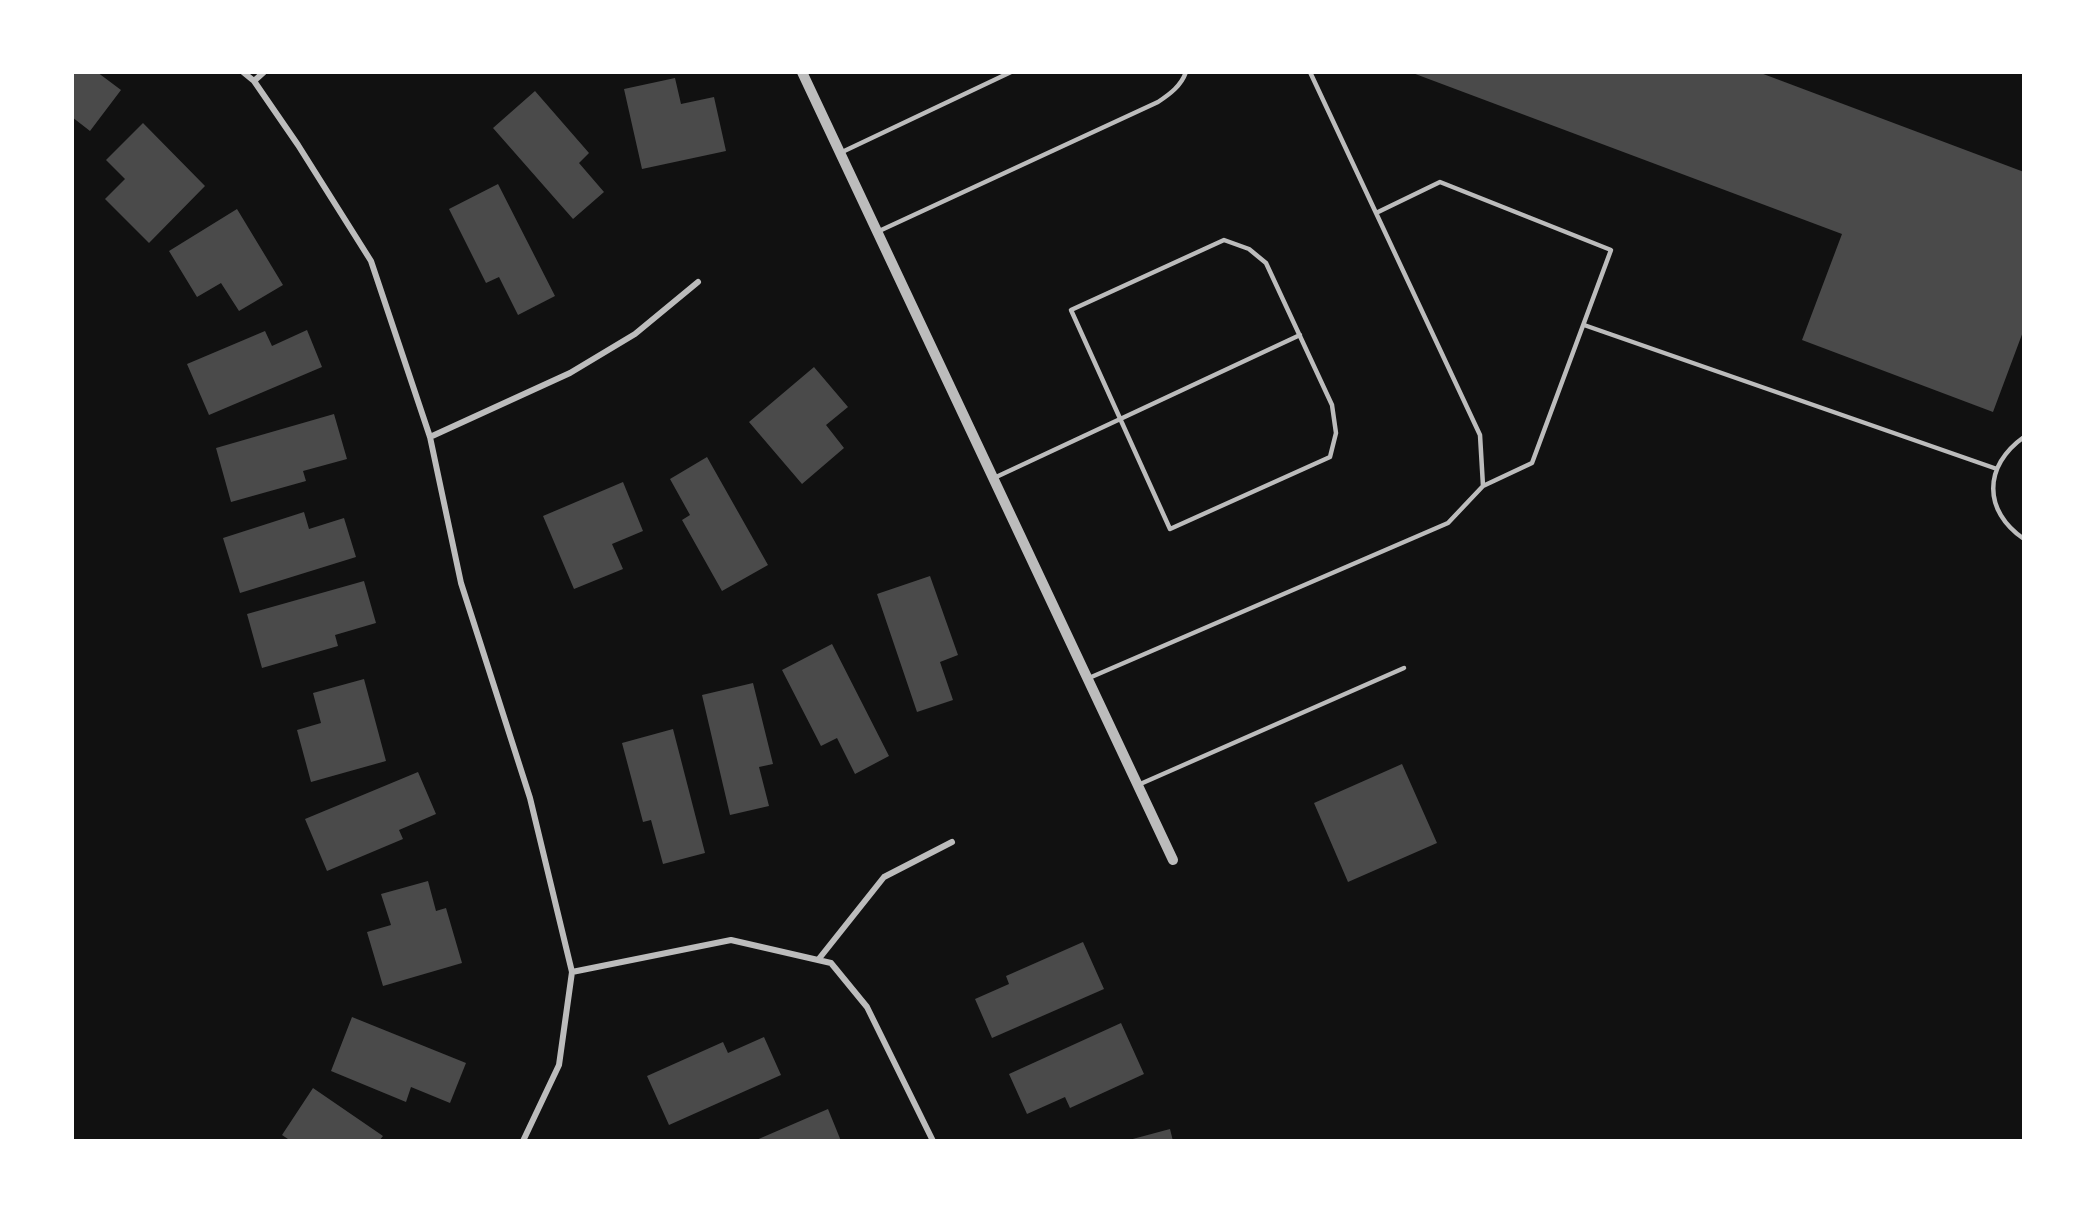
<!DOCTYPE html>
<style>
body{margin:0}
#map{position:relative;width:2096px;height:1213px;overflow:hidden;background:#111;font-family:"Source Sans 3",sans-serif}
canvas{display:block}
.frame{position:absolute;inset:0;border:74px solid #fff;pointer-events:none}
</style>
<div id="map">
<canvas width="2096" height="1213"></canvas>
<div class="frame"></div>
</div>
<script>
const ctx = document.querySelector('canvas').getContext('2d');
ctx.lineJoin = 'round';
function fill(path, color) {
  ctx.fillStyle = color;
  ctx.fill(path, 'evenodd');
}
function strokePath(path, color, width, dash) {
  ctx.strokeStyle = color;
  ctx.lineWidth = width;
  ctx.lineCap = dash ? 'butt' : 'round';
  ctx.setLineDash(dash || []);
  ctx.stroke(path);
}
fill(new Path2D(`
 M72,72H97L121,90L90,131L72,117Z
 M1410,72H1758L2024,172V329L1993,412L1802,340L1842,234Z
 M675,78L681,104L714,97L726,151L642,169L624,89Z
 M535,91L589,153L579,163L604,192L573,219L493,128Z
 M143,123L205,186L149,243L105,199L125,179L106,160Z
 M498,184L555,296L518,315L499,277L486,283L449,209Z
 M237,209L283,285L239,311L221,283L197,297L169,251Z
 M307,330L322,367L209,415L187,364L265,331L272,346Z
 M814,367L848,407L826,425L844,448L802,484L749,422Z
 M334,414L347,459L303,471L306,481L231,502L216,448Z
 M707,457L768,565L722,591L682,520L690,515L670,479Z
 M623,482L643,531L612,544L623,569L574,589L543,516Z
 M304,512L309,529L344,518L356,557L240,593L223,538Z
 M930,576L958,655L940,662L953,700L917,712L877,594Z
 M364,581L376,623L335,635L338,646L262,668L247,614Z
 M832,644L889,756L855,774L837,738L821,746L782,670Z
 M364,679L386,761L311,782L297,730L321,723L313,693Z
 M753,683L773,764L759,767L769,806L730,815L702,695Z
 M673,729L705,853L663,864L651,820L643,822L622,743Z
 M1402,764L1437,843L1348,882L1314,803Z
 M418,772L436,814L399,830L403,839L327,871L305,819Z
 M428,881L436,911L446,908L462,963L383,986L367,932L391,925L381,894Z
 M1083,942L1104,989L992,1038L975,999L1009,984L1006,976Z
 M352,1017L466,1063L450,1103L411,1087L406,1102L331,1071Z
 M1121,1023L1144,1074L1070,1108L1065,1097L1027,1114L1009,1074Z
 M764,1037L781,1075L669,1125L647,1076L723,1042L728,1053Z
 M313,1088L383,1136L379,1141H291L282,1135Z
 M828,1109L841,1141H754Z
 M1170,1129L1173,1141H1129V1140Z`), '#4a4a4a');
strokePath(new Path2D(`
 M840,153L1011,72
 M1376,213L1440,182L1611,250L1532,463L1483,486
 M877,232L1158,102C1170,94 1181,86 1186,72
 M1224,240L1249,249L1266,263L1332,405L1336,433L1330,457L1170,529L1071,310Z
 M1584,325L1997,469
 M2024,437C1983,466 1983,511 2024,539
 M994,478L1300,335
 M1089,678L1448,523L1483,486L1480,435L1310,72
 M1138,785L1404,668`), '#bcbcbc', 4.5);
strokePath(new Path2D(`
 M243,72L254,81L298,145L371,261L430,437L461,583L530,798L572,972L559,1065L523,1141
 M254,81L264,72
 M430,437L570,373L635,334L698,282
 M818,960L884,877L952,842
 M572,972L731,940L831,963L867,1007L933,1141`), '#bcbcbc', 6);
strokePath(new Path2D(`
 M802,72L1173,860`), '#bcbcbc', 10);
</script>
